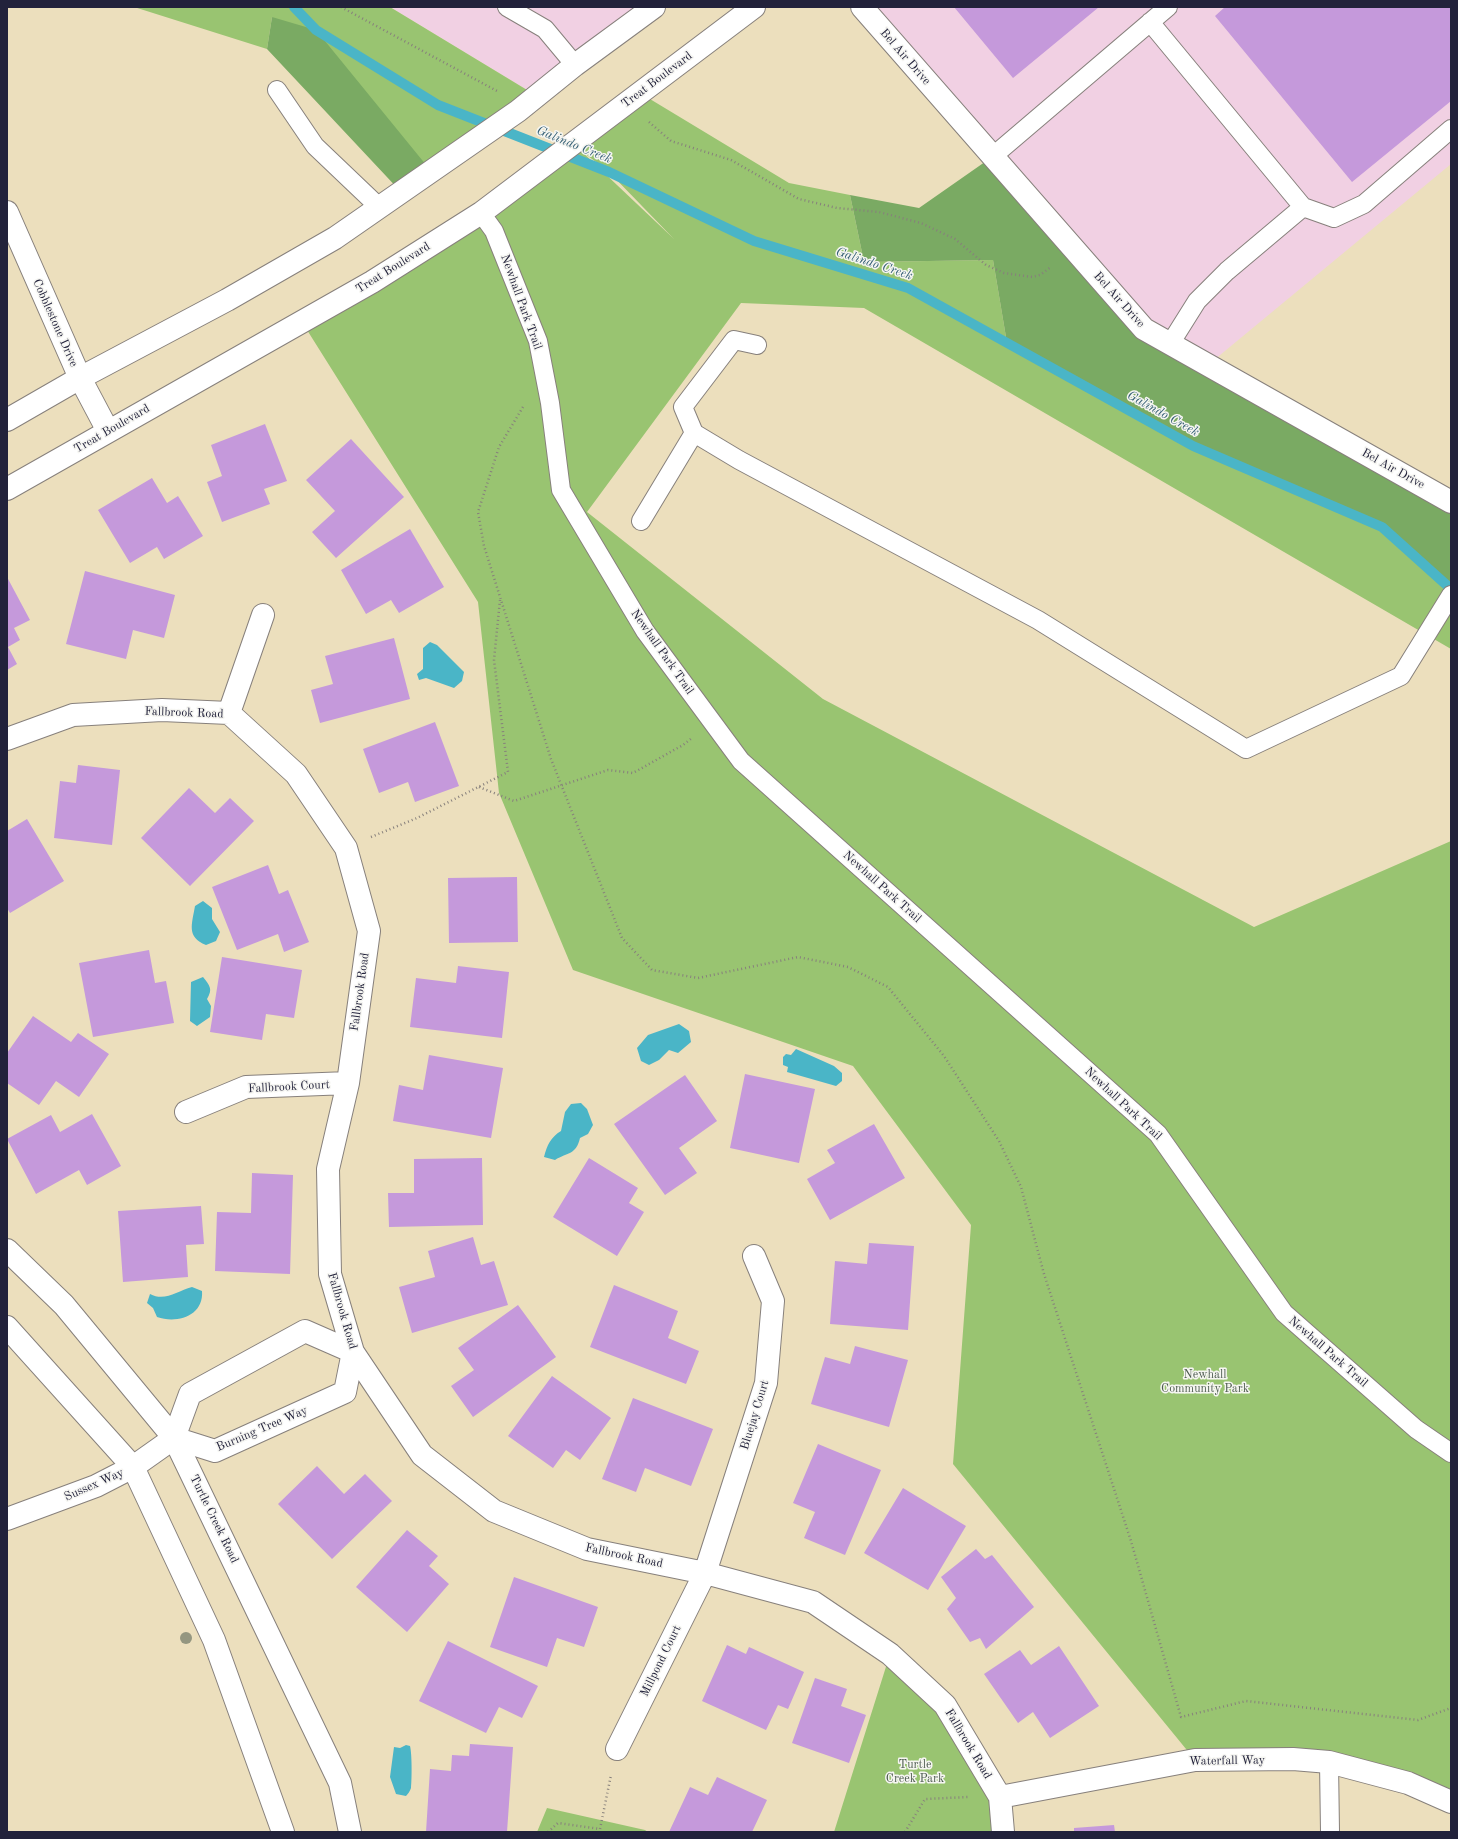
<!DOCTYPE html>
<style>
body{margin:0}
#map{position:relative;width:1458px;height:1839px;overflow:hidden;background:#ecdfbd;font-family:"Old Standard TT",serif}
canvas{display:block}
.frame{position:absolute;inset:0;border:8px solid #22223b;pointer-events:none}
</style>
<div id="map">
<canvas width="1458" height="1839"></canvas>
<div class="frame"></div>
</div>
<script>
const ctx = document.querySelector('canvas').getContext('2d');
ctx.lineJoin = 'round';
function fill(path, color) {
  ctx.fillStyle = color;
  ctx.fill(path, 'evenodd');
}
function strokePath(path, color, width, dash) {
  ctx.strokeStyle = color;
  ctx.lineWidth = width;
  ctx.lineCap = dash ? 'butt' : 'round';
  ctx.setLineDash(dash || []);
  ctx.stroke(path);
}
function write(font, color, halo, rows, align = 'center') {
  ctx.font = font + ' "Old Standard TT",serif';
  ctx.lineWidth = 3;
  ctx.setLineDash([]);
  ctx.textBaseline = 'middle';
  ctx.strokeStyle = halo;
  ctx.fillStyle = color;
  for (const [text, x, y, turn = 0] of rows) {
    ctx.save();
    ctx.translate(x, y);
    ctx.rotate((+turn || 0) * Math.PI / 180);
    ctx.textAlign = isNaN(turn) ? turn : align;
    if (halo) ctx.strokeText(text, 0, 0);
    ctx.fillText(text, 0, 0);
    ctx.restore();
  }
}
fill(new Path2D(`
 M390,7H654L537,96Z
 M862,7H1451V164L1208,365L1170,344Z`), '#f1d0e3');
fill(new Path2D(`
 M134,7H390L537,96L431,171L272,17L267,49Z
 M640,93L789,183L850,195L864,262L993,260L1007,343L1193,446L1382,527L1451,589V649L864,308L741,303L587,512L823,699L1254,927L1451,841V1802L1329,1762L1195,1760L953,1464L971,1225L853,1066L573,970L499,793L478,602L302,322ZM579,149L609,172L674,239Z
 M890,1654L945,1705L1000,1797L1003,1832H834Z
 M547,1808L645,1830L648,1832H537Z`), '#99c471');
fill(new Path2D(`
 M272,17L316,30L431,171L401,192L267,49Z
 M992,157L1144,329L1451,502V589L1382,527L1193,446L1007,343L993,260L864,262L850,195L919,208Z`), '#7aaa63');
fill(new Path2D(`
 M430,642L437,645L464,672L462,681L454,688L426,678L419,680L417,674L423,669V648Z
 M203,901L212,908V919L220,932L216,941L206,945C186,937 192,924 195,906Z
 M203,977C210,986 213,989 207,999L211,1006L210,1017L197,1026L190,1021L191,982Z
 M679,1024L689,1031L691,1042L678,1053L669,1050L659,1060L649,1065L641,1061L637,1048L648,1035Z
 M796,1049L834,1066L842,1073V1081L836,1086L787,1072L788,1067L783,1065V1057L786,1054L791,1055Z
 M581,1103L587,1109L593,1125L588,1134L580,1138C576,1155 568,1152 555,1160L544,1157C547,1145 551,1137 561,1131L565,1112L571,1104Z
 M192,1287L202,1291C204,1316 177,1324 157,1317L153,1308L147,1303L150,1294C165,1302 177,1291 192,1287Z
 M406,1745L410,1746C412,1753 412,1779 411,1788C410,1791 408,1794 406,1796L396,1794L390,1777L394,1747L400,1748Z`), '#4ab5c7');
strokePath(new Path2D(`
 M294,7L316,30L438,105L609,172L754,241L908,288L1193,446L1382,527L1451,589`), '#4ab5c7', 10);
fill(new Path2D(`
 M954,7H1099L1013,78Z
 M1225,7H1451V101L1352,182L1215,16Z
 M265,424L287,481L264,489L270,504L222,522L207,482L222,476L211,445Z
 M351,439L404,497L336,558L312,532L335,511L306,480Z
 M152,478L167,503L178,496L203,536L164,559L157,547L130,563L98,510Z
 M410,529L444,587L399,613L391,600L366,614L341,570Z
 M85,571L175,595L164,638L133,630L126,659L66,644Z
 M7,577L30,620L14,628L20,640L8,647L17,664L7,670Z
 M394,638L410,699L320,723L311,690L333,684L325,656Z
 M435,722L459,786L415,802L408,782L379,793L363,749Z
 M78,765L120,770L112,845L54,838L60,781L76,783Z
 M189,788L215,813L230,798L254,821L190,886L141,838Z
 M27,819L64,881L10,913L7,908V831Z
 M268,865L279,894L288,890L309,942L284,952L278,934L237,950L212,887Z
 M517,877L518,942L449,943L448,878Z
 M149,950L155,983L166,981L174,1023L93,1037L79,963Z
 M222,957L302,970L294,1018L266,1014L262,1040L210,1032Z
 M458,966L509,972L502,1038L410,1027L416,978L456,983Z
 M33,1016L71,1042L78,1033L109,1054L79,1097L56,1081L39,1105L7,1083V1053Z
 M429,1055L503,1068L491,1138L393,1121L399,1085L423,1090Z
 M745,1074L815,1089L799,1163L730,1148Z
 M685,1075L717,1121L679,1148L697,1173L665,1195L614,1124Z
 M92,1114L121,1166L87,1185L79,1170L36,1194L7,1139L51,1115L60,1132Z
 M874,1124L905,1178L830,1220L807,1179L835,1163L827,1150Z
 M482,1158L483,1225L389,1227L388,1193H414V1159Z
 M589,1158L638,1188L629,1203L644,1212L617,1256L553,1217Z
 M252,1173L293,1175L290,1274L215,1271L217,1212L251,1213Z
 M201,1206L204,1244L186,1245L188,1277L123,1282L118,1211Z
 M473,1237L481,1265L494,1261L508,1305L412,1333L399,1287L435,1277L428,1251Z
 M869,1243L914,1246L908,1330L830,1324L835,1261L867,1264Z
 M614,1285L678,1311L668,1338L699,1351L686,1384L590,1347Z
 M518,1305L556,1357L473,1417L451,1386L474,1370L458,1348Z
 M855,1346L908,1360L889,1427L811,1404L825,1357L850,1364Z
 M552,1376L611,1418L580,1460L566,1450L553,1468L508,1436Z
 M633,1398L713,1429L691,1486L645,1468L636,1492L602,1479Z
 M818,1444L881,1470L845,1555L804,1538L815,1512L793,1503Z
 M317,1466L344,1494L365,1474L392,1501L332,1559L278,1504Z
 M903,1488L966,1526L928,1590L864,1553Z
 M407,1530L438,1556L429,1566L449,1584L407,1632L356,1587Z
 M976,1549L985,1559L992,1555L1034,1607L986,1649L980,1638L970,1642L947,1609L956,1598L941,1577Z
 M514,1577L598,1607L584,1647L557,1638L547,1667L490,1647Z
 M448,1641L538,1686L522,1718L499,1707L486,1733L419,1701Z
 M727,1645L746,1654L749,1647L804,1672L788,1709L778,1705L766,1730L702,1701Z
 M1059,1646L1099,1706L1050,1738L1033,1712L1018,1723L984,1674L1020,1650L1031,1665Z
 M815,1678L847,1689L841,1706L866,1715L849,1763L792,1743Z
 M470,1744L513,1747L507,1832H426L430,1769L451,1771L452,1755L469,1756Z
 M717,1777L767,1800L752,1832H669L690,1787L708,1795Z
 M1114,1825L1115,1832H1074V1828Z`), '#c599db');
const lane = new Path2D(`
 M507,7L545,29L575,65
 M1150,22L1303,207L1334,218L1364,204L1451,129
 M277,90L315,146L379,207
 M992,157L1168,7
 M481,213L494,231L538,341L550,403L561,490L645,631L741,761L1158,1134L1284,1313L1416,1429L1451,1453
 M1170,344L1197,301L1227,271L1303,207
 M757,345L734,340L683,407L694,433L739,460L1038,620L1246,749L1401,676L1451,595
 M641,521L694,433
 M1329,1762L1330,1832`);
const street = new Path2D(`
 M862,7L1144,329L1451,502
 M7,212L80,378L108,431
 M229,713L263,615
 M7,739L73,715L162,710L229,713L296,774L346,848L369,931L348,1083L328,1169L330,1274L353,1352L422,1455L494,1511L587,1549L705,1573L813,1602L890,1654L945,1705L1000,1797L1003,1832
 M186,1112L246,1087L348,1083
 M305,1331L353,1352L345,1392L215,1451L174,1438L190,1394Z
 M7,1519L96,1486L133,1467L174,1438
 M617,1749L705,1573L766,1383L773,1301L754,1256
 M1000,1797L1195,1760L1293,1759L1329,1762L1408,1783L1451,1802`);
const secondary = new Path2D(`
 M7,420L80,378L227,300L335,238L518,111L575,65L654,7
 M7,489L372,282L481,213L754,7
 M7,1250L64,1305L174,1438L340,1783L350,1832
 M7,1327L133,1467L214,1640L283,1832`);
strokePath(lane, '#87807c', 20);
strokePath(street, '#87807c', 24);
strokePath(secondary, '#87807c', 24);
strokePath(new Path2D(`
 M341,7L497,91
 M649,122L671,141L731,160L799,199L837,208L879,212L921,223L955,239L986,265L1004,273L1032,277L1040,275L1051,267
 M523,407L499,447L478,512L484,546L551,759L622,938L652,970L698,978L798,957L848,967L888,987L944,1056L999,1141L1021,1187L1044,1274L1131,1541L1181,1717L1246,1701L1418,1720L1451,1708
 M479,787L514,801L608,770L633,773L683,745L692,738
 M371,837L417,818L508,772L494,660L500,600
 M548,1832L558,1823L600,1829L611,1775
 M905,1832L925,1799L968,1797`), '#87807c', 2.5, [1, 3]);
strokePath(lane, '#fff', 18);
strokePath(street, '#fff', 22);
strokePath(secondary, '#fff', 22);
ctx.fillStyle = '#949680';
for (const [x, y] of [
 [186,1638]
]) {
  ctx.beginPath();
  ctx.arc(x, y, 6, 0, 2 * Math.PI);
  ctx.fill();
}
write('12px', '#22223b', '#f6f6f2', [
 ["Bel Air Drive",905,57,49],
 ["Treat Boulevard",657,80,-37],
 ["Treat Boulevard",393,268,-32],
 ["Bel Air Drive",1119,300,48],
 ["Newhall Park Trail",521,302,70],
 ["Cobblestone Drive",55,323,66],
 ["Treat Boulevard",112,429,-30],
 ["Bel Air Drive",1393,469,29],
 ["Newhall Park Trail",662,652,55],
 ["Fallbrook Road",184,713,2],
 ["Newhall Park Trail",882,887,42],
 ["Fallbrook Road",360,992,-82],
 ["Fallbrook Court",289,1087,-3],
 ["Newhall Park Trail",1123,1104,43],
 ["Fallbrook Road",342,1311,74],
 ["Newhall Park Trail",1328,1352,41],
 ["Bluejay Court",755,1415,-73],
 ["Burning Tree Way",262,1429,-23],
 ["Sussex Way",94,1485,-24],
 ["Turtle Creek Road",214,1519,64],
 ["Fallbrook Road",624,1556,12],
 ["Millpond Court",661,1661,-64],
 ["Fallbrook Road",968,1744,59],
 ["Waterfall Way",1227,1761,-1]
]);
write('12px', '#4c5b4e', '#f6f6f2', [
 ["Newhall",1205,1375],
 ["Community Park",1205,1389],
 ["Turtle",915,1765],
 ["Creek Park",915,1779]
]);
write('italic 13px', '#325d73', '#f6f6f2', [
 ["Galindo Creek",574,145,22],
 ["Galindo Creek",874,264,18],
 ["Galindo Creek",1163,414,29]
]);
</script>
